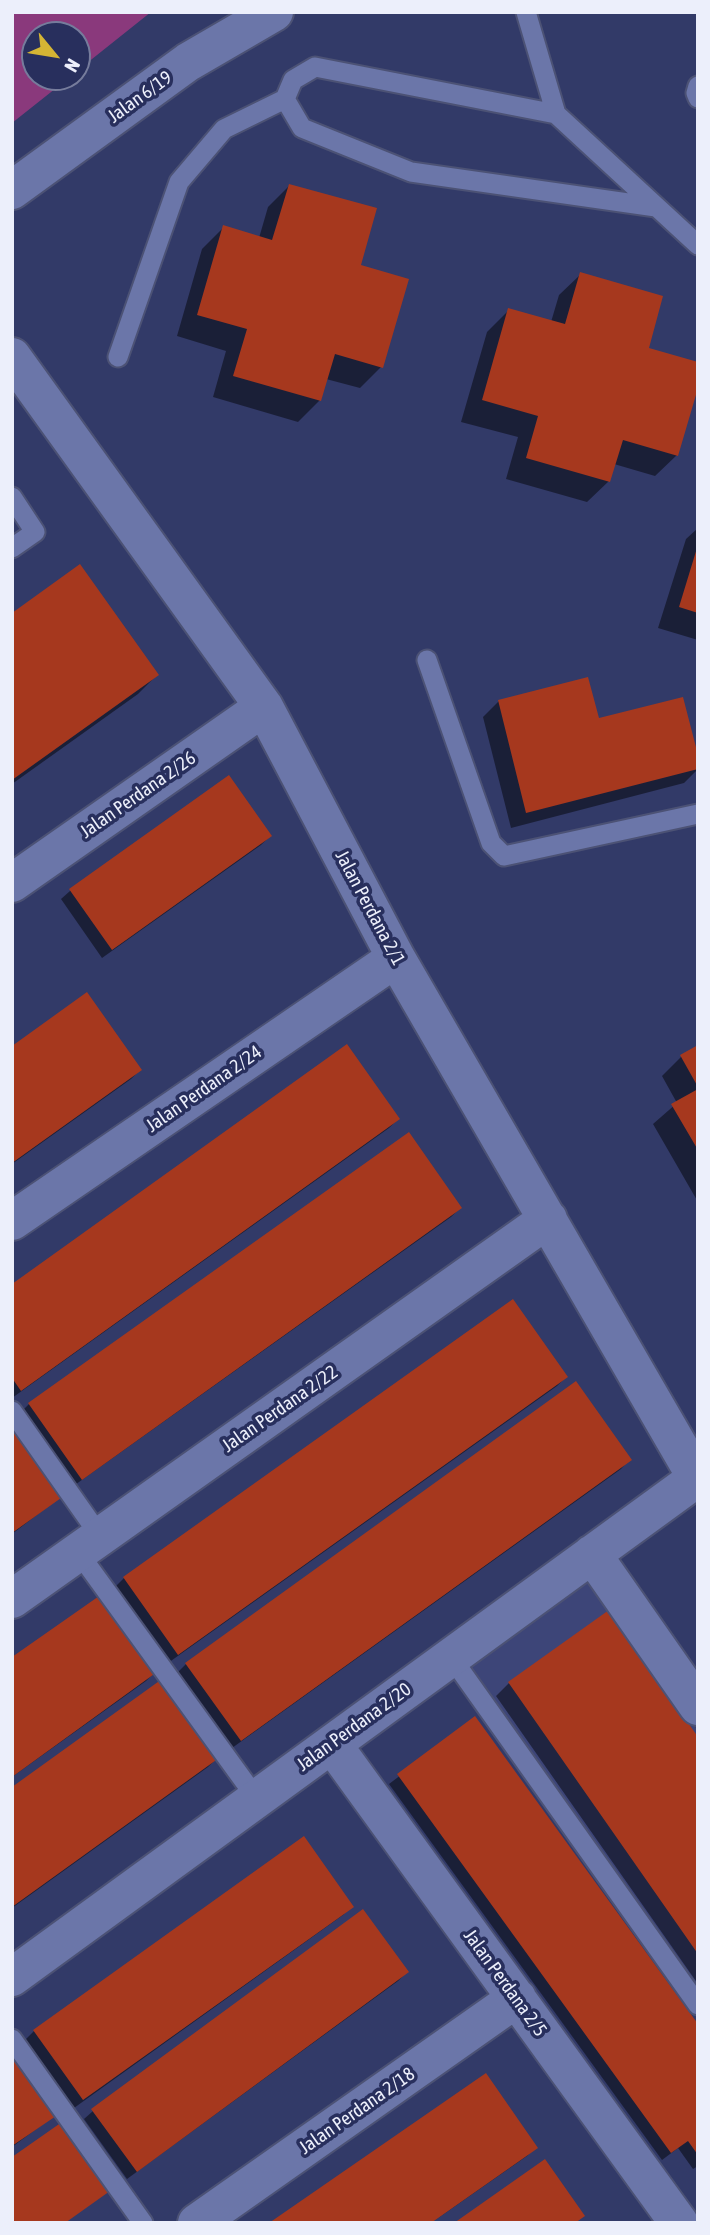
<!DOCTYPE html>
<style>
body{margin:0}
#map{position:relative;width:710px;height:2235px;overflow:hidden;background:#323a68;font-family:"Asap Condensed",sans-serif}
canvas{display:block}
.frame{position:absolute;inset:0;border:14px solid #eceffb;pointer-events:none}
.north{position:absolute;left:21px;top:21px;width:70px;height:70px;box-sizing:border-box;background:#282f5d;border:2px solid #767c9c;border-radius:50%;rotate:120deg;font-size:19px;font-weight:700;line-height:28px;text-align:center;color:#eceffb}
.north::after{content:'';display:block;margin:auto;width:24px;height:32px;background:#d5b534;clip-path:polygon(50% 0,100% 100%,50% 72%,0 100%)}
</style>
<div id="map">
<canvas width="710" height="2235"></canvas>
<div class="frame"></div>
<div class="north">N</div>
</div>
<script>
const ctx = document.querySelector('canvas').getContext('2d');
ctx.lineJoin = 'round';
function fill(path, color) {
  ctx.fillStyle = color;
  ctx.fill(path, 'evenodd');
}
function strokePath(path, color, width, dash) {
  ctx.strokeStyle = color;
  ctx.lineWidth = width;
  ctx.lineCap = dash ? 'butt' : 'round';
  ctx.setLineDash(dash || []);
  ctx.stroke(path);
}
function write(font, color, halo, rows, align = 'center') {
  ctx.font = font + ' "Asap Condensed",sans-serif';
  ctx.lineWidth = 7;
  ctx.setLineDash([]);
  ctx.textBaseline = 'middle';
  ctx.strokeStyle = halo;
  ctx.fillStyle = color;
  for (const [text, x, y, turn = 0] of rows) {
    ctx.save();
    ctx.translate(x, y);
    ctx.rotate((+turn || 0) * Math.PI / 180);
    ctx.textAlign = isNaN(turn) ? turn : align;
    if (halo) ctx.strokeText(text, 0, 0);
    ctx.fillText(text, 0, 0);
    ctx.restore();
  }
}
fill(new Path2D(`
 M590,1574L698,1731V1991L465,1662Z`), '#3d4578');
fill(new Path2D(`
 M12,12H151L77,71V35H35V77H70L12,123Z`), '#8a397c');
fill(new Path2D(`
 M289,186L381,367L360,388L326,379L320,400L298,422L213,397L226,351L177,336L202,249L224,227L259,238L268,207Z
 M581,274L646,350L677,455L655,476L614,464L609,481L587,502L506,479L518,437L461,422L487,332L509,310L551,322L559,295Z
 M698,528V640L658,628L686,539Z
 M12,615L157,675L138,694L12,784Z
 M499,701L598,721L698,769L684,783L511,828L483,717Z
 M229,778L270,836L261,845L102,958L61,899L70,891Z
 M698,1047V1202L653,1124L677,1103L662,1076L681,1057Z
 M12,1048L140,1070L131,1079L12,1164Z
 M398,1119L389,1128L12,1398V1286Z
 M408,1134L460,1208L451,1217L72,1487L20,1413L29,1404Z
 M513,1301L566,1377L557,1386L168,1663L115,1587L124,1578Z
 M12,1432L59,1498L12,1534Z
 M629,1460L621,1469L232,1748L177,1673L186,1664Z
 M12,1660L155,1672L146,1681L12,1777Z
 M509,1683L698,1740V1984L496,1696Z
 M475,1719L698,2027V2166L693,2169L678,2148L662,2160L389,1784Z
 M217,1758L208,1767L12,1908V1789Z
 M352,1906L343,1915L74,2108L25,2040L34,2031Z
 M407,1972L398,1981L127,2179L84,2119L93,2111Z
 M12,2055L54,2116L12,2147Z
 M536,2147L527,2156L431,2223Z`), '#0007');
fill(new Path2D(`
 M289,184L377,208L361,265L409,279L383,368L335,354L321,401L233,376L247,329L197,315L223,225L272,240Z
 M580,272L663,296L649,348L698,362V388L678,456L623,440L610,482L526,458L538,416L482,400L508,308L565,324Z
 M697,548H698V613L679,607Z
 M80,564L159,675L12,780V613Z
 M588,677L599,718L683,697L698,755V769L526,813L498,700Z
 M229,775L272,836L112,950L69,889Z
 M87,992L142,1070L12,1163V1046Z
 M347,1044L400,1119L21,1391L12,1378V1284Z
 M698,1045V1087L680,1055Z
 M698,1089V1150L671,1104Z
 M409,1132L462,1208L82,1480L28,1403Z
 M513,1299L568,1377L178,1655L123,1577Z
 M576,1381L632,1460L241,1741L185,1663Z
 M12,1429L61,1498L12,1533Z
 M102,1594L157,1672L12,1777V1657Z
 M609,1610L698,1737V1954L508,1682Z
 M162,1679L219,1758L12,1907V1787Z
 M475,1716L698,2024V2155L688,2141L671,2153L397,1774Z
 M304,1836L354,1907L83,2100L33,2030Z
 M363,1909L409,1972L137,2172L91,2109Z
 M12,2052L56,2116L12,2146Z
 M486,2073L538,2148L431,2223H269Z
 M62,2122L110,2191L65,2223H12V2157Z
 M545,2159L585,2216L575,2223H454Z`), '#a6381e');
const service = new Path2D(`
 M526,12L556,114L698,245
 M698,86L696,93L698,98
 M285,99L302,128L411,172L656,207
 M118,357L179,182L224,129L285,99L293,80L315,67L556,114
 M12,497L35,532L12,548
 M427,660L491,843L504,856L698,814
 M12,1411L100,1536
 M78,1552L257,1799
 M451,1657L698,2005
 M12,2039L143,2223`);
const minor = new Path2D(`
 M12,190L188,62L274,12
 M12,357L264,707L396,958L698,1480
 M12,883L264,707
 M12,1221L396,958
 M592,1554L698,1706
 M12,1599L548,1219
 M332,1744L679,2223
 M12,1977L697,1478
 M197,2223L517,1998`);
strokePath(service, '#4c5275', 23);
strokePath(minor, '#4c5275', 42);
strokePath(service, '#6b76a9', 19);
strokePath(minor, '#6b76a9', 38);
write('19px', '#eceffb', '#282f5d', [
 ["Jalan 6/19",140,97,-36],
 ["Jalan Perdana 2/26",138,795,-35],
 ["Jalan Perdana 2/1",370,908,62],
 ["Jalan Perdana 2/24",204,1089,-35],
 ["Jalan Perdana 2/22",280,1409,-35],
 ["Jalan Perdana 2/20",354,1727,-36],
 ["Jalan Perdana 2/5",505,1983,54],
 ["Jalan Perdana 2/18",357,2111,-35]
]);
</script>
